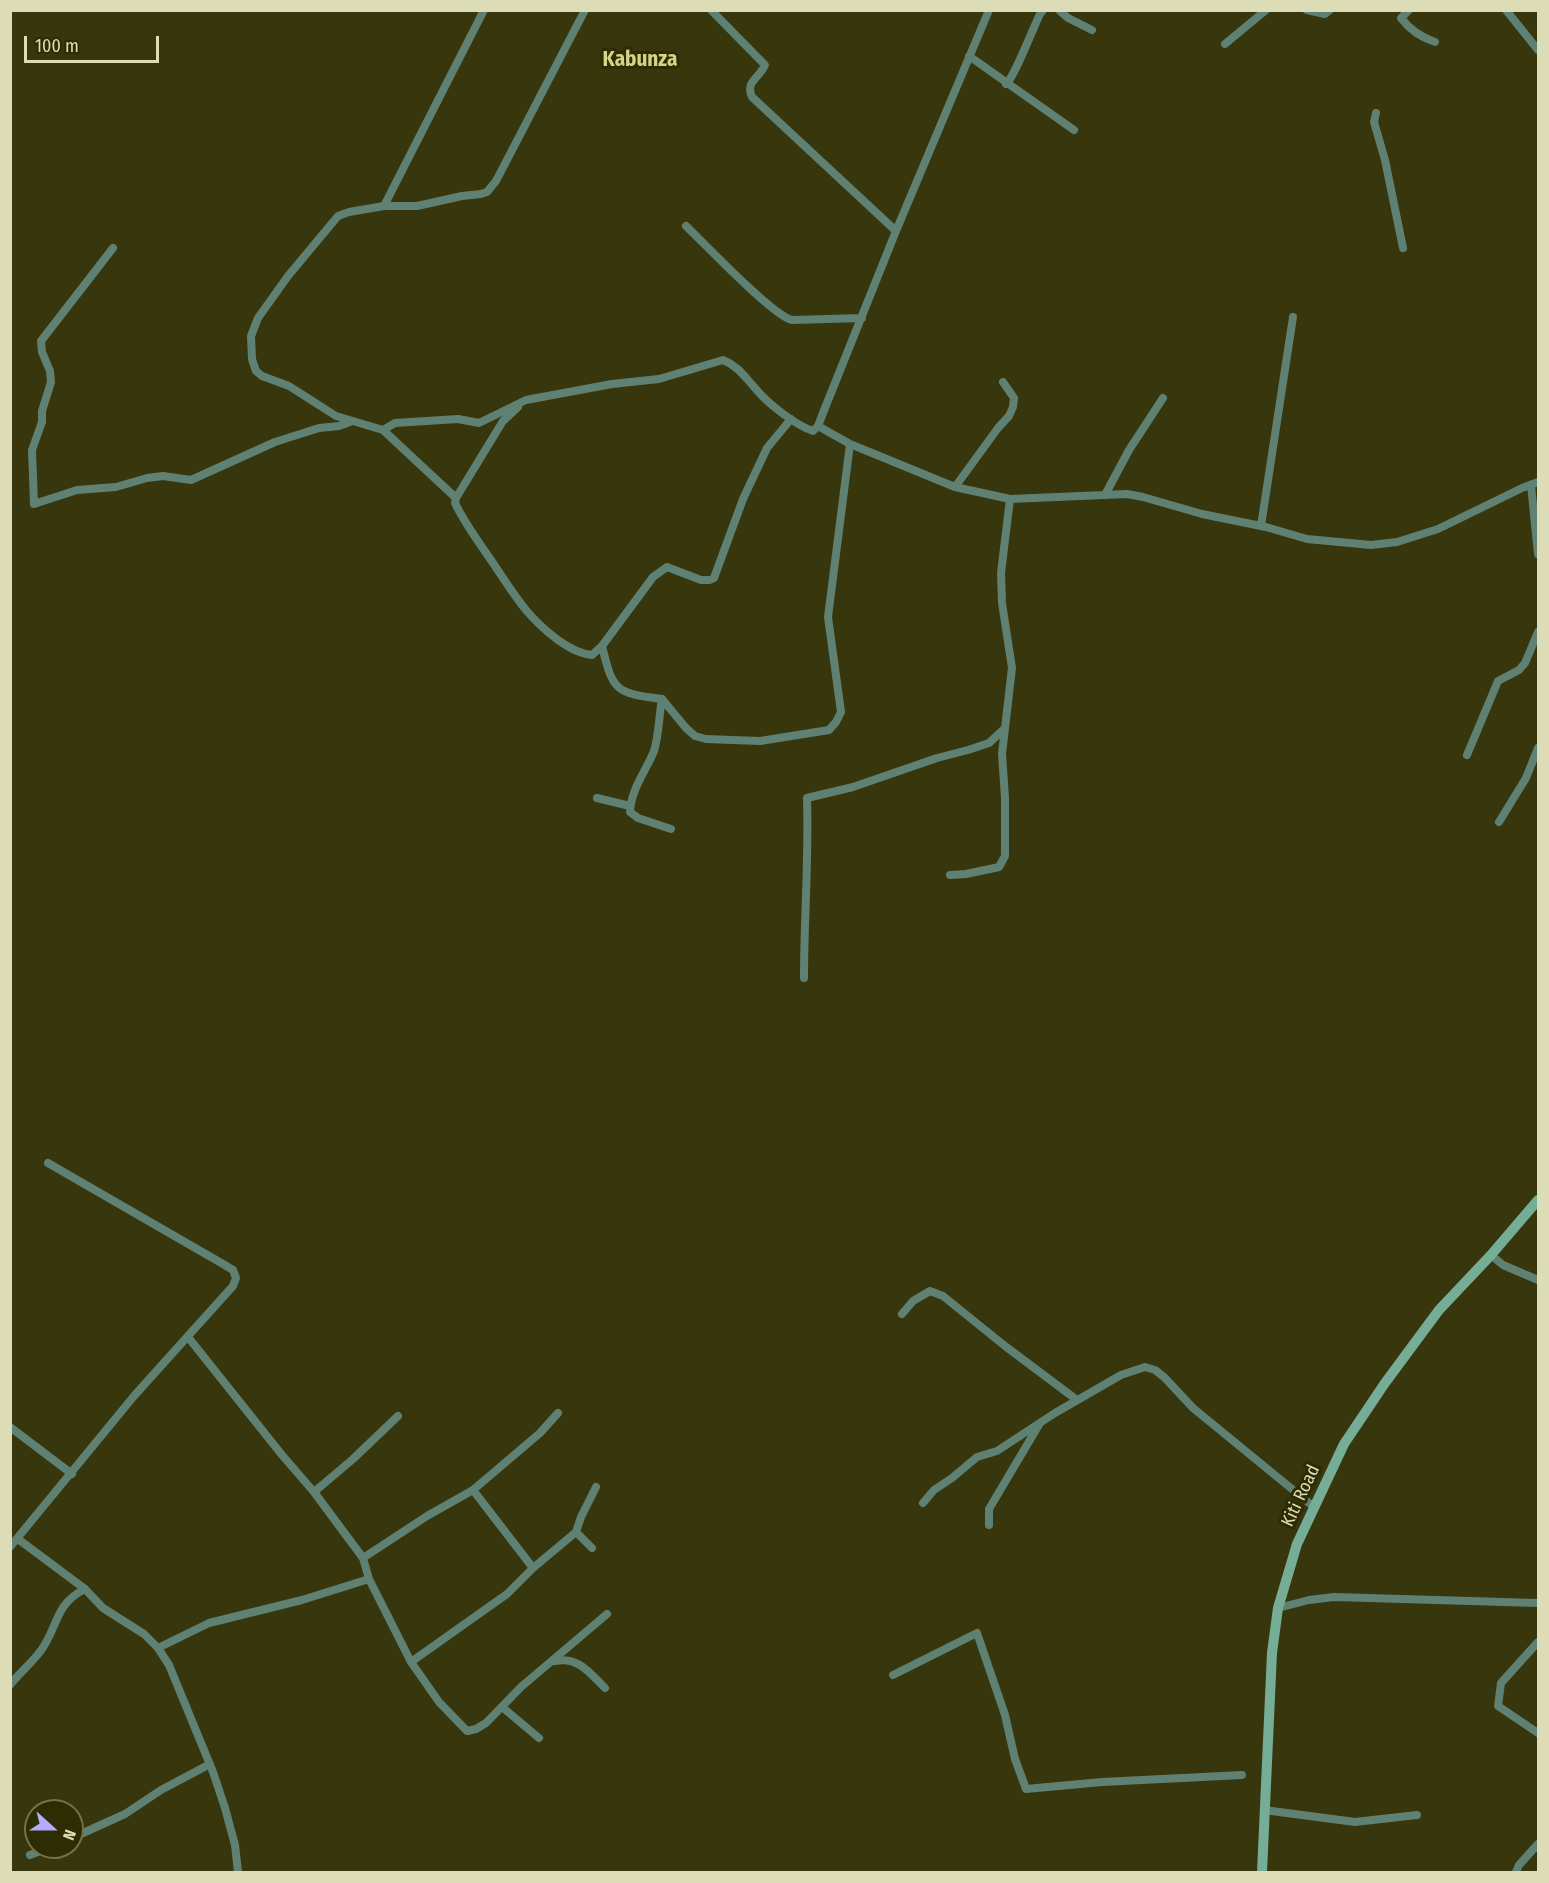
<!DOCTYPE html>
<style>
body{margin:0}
#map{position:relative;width:1549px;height:1883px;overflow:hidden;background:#37360c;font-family:"Fira Sans Condensed",sans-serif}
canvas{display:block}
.frame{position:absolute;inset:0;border:12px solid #dcdcb7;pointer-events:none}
.north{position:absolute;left:24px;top:1799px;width:60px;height:60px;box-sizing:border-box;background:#2d2c02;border:2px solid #73724a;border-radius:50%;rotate:111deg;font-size:16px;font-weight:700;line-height:24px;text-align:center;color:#dcdcb7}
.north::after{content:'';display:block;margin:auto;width:21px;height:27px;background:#b4acf9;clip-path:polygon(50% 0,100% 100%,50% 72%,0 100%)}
.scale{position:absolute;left:24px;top:36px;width:135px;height:27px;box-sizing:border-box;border:3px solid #dcdcb7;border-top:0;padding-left:8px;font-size:18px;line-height:21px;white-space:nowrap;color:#dcdcb7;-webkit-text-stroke:4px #2d2c02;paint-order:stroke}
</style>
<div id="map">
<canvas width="1549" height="1883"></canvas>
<div class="frame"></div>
<div class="north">N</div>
<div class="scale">100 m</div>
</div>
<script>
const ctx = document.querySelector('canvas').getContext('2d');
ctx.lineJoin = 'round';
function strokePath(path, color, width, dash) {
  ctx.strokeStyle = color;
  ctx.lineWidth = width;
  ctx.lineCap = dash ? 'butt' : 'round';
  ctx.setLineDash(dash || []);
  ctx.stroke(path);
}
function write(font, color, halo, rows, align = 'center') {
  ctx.font = font + ' "Fira Sans Condensed",sans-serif';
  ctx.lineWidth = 6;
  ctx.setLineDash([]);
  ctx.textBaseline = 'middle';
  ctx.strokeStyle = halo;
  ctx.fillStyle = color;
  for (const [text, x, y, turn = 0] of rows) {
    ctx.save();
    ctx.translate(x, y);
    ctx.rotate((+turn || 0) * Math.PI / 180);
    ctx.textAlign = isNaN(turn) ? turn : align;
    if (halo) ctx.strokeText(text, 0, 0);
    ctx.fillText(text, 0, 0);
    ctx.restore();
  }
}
strokePath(new Path2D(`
 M585,10L496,181L487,192L481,194L462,196L417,206H384L349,212L338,216L288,276L258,318L251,336L252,359L256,371L262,376L289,386L336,416L383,430L395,423L458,419L479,423L526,400L612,384L659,379L723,360C738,366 744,376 755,388C767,403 795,425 813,431L818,426L823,413L896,231L989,10
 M711,10L765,65C759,79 745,81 752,97L896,231
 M1059,10L1068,18L1092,30
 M1307,10L1325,14L1330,10
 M1409,10L1401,18C1410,30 1420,37 1435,42
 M1506,10L1538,50
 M1225,44L1266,10
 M969,56L1074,130
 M1006,84C1014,78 1034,26 1040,14L1043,10
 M1376,113L1374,122L1385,160L1403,248
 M384,206L484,10
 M686,226C705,244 773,316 792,320L862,318
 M113,248L41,341L42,352L50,371L51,382L42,411V422L32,450L34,504L77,490L116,487L147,478L163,476L191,480L275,442L319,428L339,426L350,422
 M518,407L503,421L456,498L455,503C466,526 481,545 495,566C516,597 527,617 558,640C568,647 579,654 592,655L602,646L653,577L667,567L701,580H710L714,578L743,499L767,448L791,419
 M818,426L850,444L955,487L1010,499L1127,494L1143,497L1202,514L1266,527L1307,539L1371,545L1397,542L1438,529L1522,488L1538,482
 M383,430L456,498
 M1531,485L1538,554
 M955,487L998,428L1009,416L1013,407L1014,398L1003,382
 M1105,495L1129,450L1163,398
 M1261,526L1293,317
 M602,646C613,692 616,693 662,699L686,728L695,736L706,739L760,741L829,730L836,722L841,712L828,617L850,444
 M662,699C659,715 659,735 654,751C646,771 631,789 630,812L638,818L671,829
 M1467,755L1498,681L1519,670L1525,663L1538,632
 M597,798L630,806
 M1499,822L1526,778L1538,748
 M950,875L966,874L999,867L1005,856V798L1002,754L1012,668L1002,603L1001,573L1010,499
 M804,978C804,918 809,859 807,798L853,787L937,758L968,750L989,743L1003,730
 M1491,1255L1503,1265L1538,1280
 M902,1314L913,1301L930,1291L943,1296L1005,1346L1077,1400
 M188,1337L282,1455L314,1492L363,1558
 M10,1427L72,1474
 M314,1492L353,1459L398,1416
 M923,1503L934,1490L952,1478L977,1457L997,1451L1055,1413L1121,1375L1145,1367L1155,1370L1164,1377L1193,1408L1314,1507
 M989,1525V1509L1040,1423
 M576,1532L581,1517L596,1487
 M18,1539L85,1589L103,1608L144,1634L158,1648L169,1665L213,1772L225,1808L235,1845L238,1872
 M10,1547L134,1396L233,1286L236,1278L233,1270L223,1264L48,1163
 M533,1568L576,1532L592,1548
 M369,1579L411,1662L439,1702L467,1731L476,1729L486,1723L521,1687L607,1614
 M1278,1608L1309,1600L1334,1597L1538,1603
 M1538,1642L1501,1683L1498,1706L1538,1733
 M158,1648L209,1623L302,1600L369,1579L363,1558L427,1516L473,1490L540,1433L558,1413
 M555,1661C578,1656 590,1673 605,1688
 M411,1662L507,1594L533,1568L473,1490
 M893,1675L977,1633L1005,1715L1015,1759L1026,1789L1102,1782L1242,1775
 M10,1685C20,1672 33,1662 42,1649C59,1624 55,1604 85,1589
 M502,1707L539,1738
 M1264,1810L1355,1822L1417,1815
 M72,1838L125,1814L161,1790L210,1764
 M30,1855L50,1847
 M1516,1872L1519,1865L1538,1844`), '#5f8173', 8);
strokePath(new Path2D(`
 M1262,1872L1272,1653L1278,1608L1297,1544L1344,1444L1385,1383L1439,1310L1491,1255L1538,1200`), '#75ad97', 10);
write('18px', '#dcdcb7', '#2d2c02', [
 ["Kiti Road",1301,1496,-65]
]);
write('bold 21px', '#d4d386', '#2d2c02', [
 ["Kabunza",640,60]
]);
</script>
